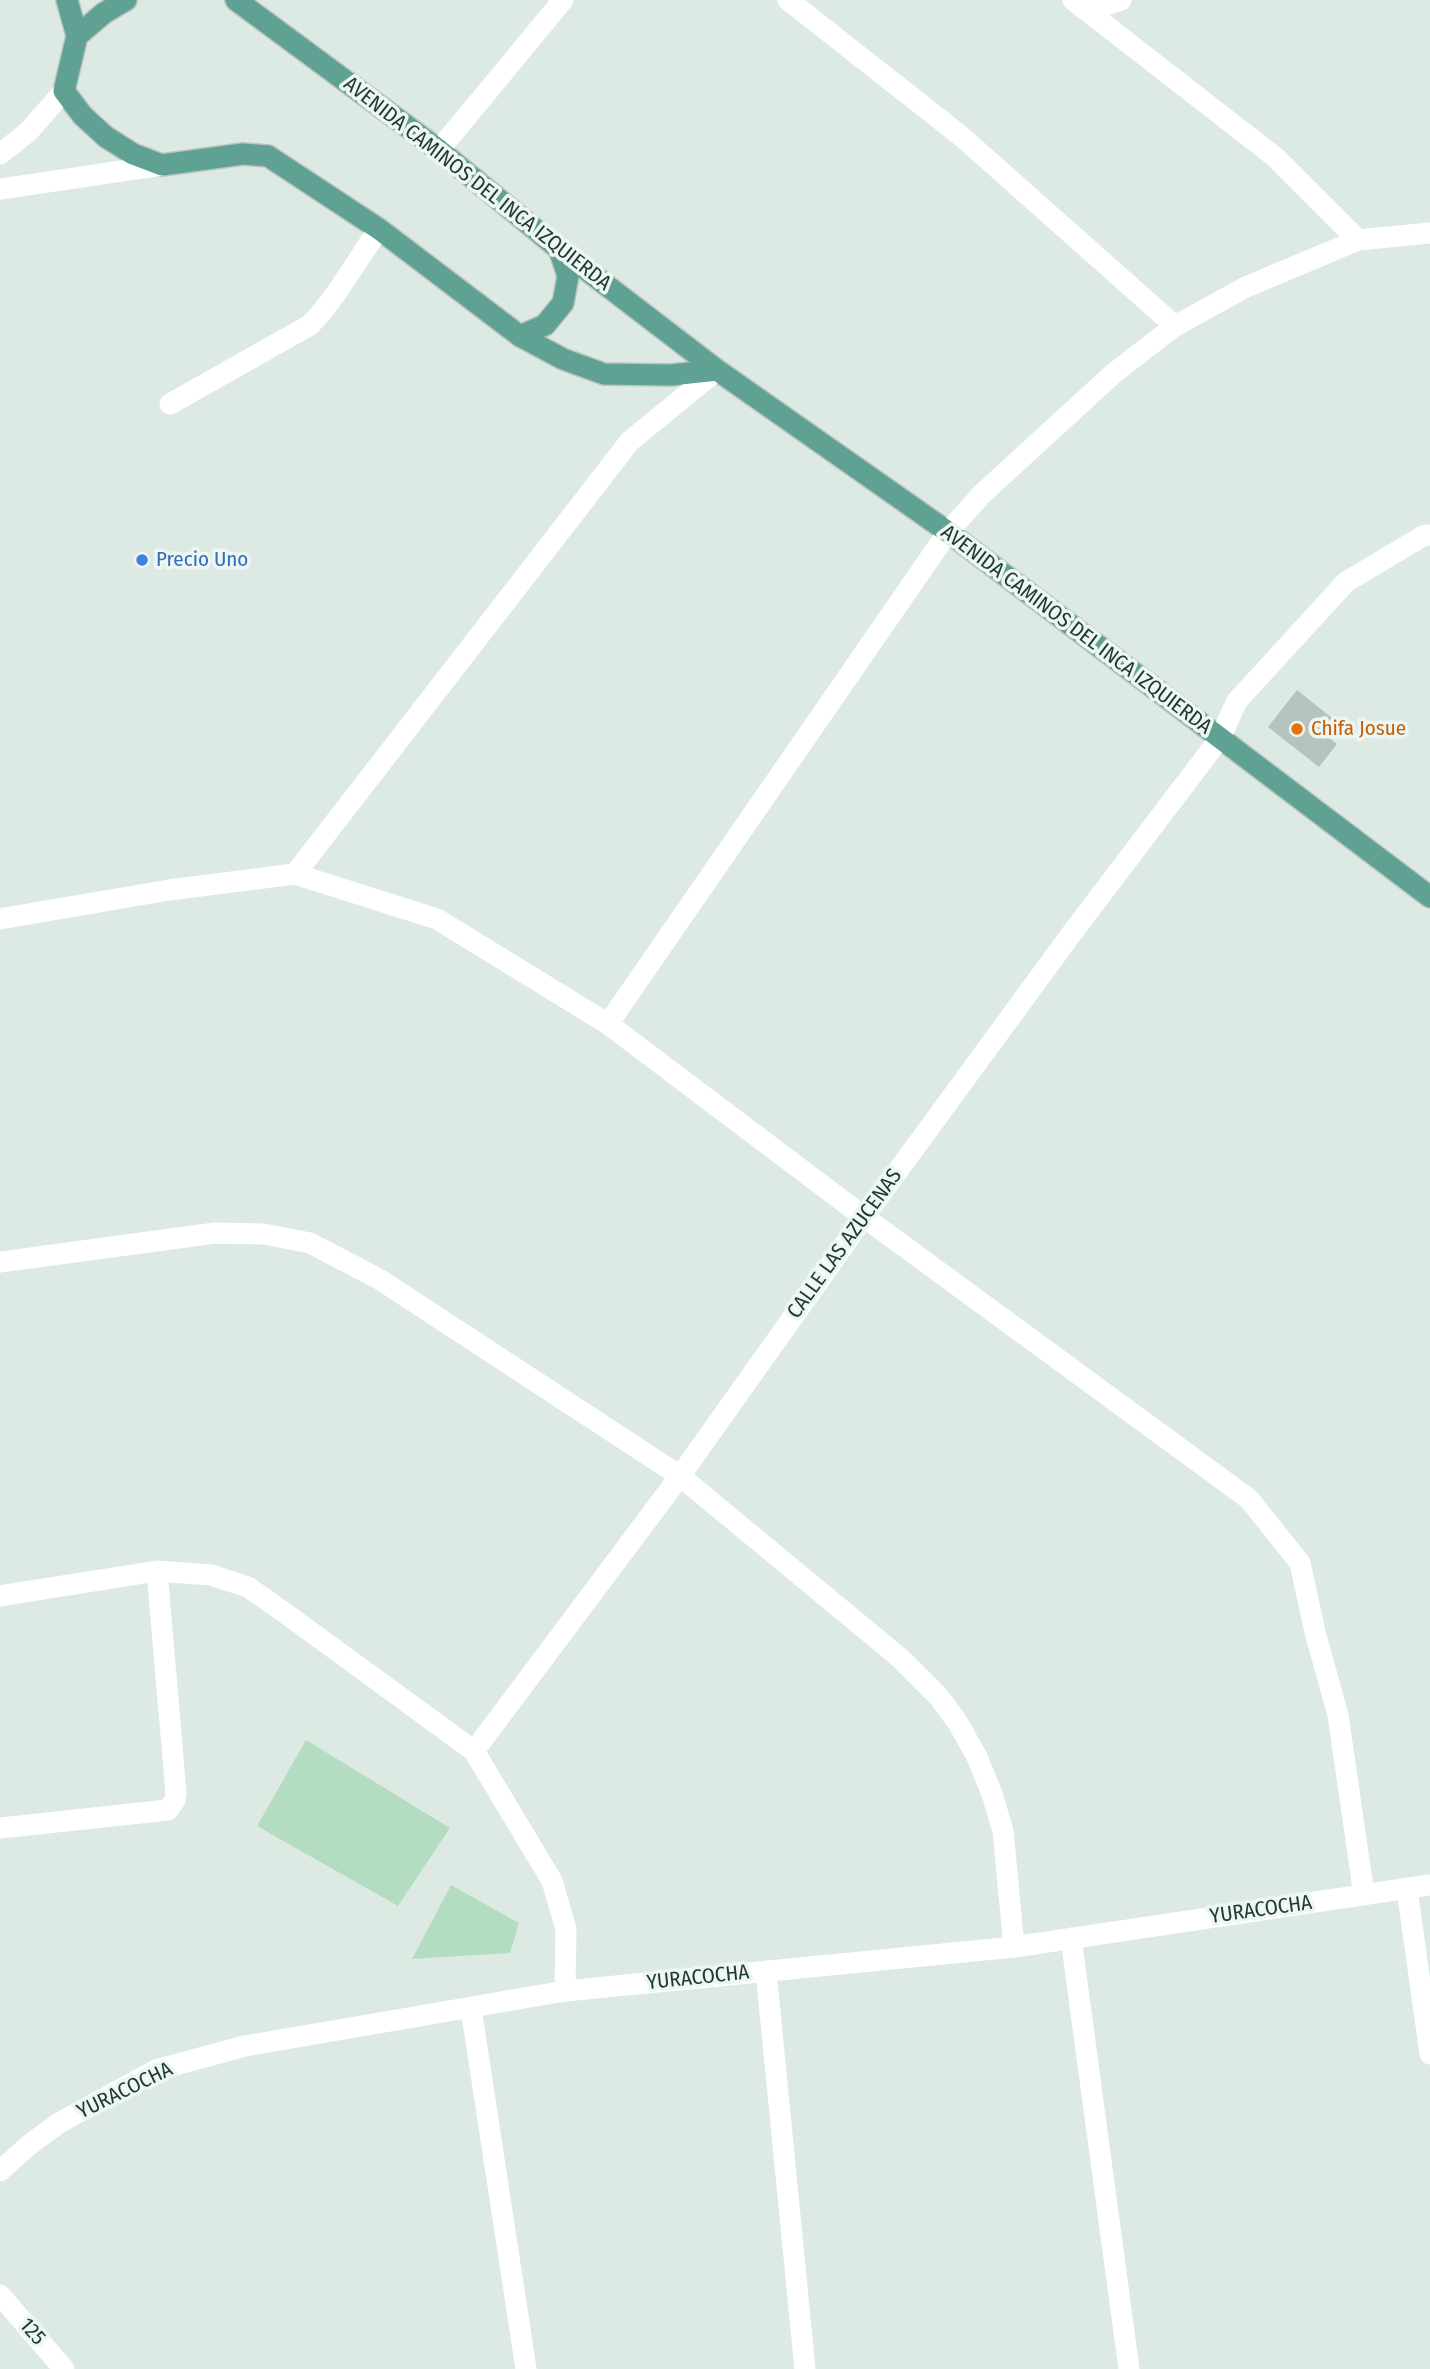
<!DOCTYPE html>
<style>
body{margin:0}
canvas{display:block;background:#ddeae4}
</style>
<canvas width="1430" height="2369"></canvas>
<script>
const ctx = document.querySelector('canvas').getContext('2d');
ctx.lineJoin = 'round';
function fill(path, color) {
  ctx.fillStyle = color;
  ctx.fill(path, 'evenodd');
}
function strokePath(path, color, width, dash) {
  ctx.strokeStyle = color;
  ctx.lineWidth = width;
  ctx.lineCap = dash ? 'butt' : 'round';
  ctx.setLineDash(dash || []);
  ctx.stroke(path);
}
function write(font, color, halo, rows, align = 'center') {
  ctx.font = font + ' "Fira Sans Condensed",sans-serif';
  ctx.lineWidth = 7;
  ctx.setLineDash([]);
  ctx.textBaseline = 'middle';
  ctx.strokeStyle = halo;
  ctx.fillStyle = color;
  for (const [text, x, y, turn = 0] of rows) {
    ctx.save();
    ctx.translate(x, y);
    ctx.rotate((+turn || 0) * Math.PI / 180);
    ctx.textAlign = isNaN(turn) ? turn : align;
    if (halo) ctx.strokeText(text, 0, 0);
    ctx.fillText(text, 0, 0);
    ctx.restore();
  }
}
fill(new Path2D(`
 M306,1740L450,1828L398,1906L257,1826Z
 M451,1885L519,1923L510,1953L412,1959Z`), '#b4dcc0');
fill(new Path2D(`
 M1297,690L1332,718L1321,731L1337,744L1319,767L1268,727Z`), '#b2c4bd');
const major = new Path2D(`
 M67,0L77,36L64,91L83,116L106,137L133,154L162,165L243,154L268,156L379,229L520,336L563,359L604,374L671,375L717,370
 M236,0L439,150L559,249L717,370L948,532L1430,897
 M77,36L104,13L126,0
 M520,336L545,325L563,303L568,276L559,249`);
strokePath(major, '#bcc4c2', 24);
strokePath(new Path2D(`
 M788,0L961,136L1175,326
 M1073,0L1275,157L1358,240
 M1088,11L1121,0
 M439,150L563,0
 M0,154L28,132L64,91
 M0,189L162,165
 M170,404L310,325C338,296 356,261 379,229
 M295,874L630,441L717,370
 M0,919L169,890L295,874L437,919L608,1024L864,1217L1249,1499L1300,1563L1315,1632L1338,1715L1364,1895
 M608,1024L948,532L982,494L1114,373L1175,326L1246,287L1358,240L1430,233
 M0,1262L215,1233L264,1234L310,1243L379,1279L680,1476L900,1658L939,1697L958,1723L977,1757L992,1794L1003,1831L1014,1947
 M0,1596L157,1571L211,1575L248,1587L285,1613L474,1751L552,1881L566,1929L565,1991
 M474,1751L680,1476L864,1217L1072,933L1220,738L1237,701L1346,582L1423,536L1430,535
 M0,1828L168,1810L175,1800L176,1793L157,1571
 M1407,1889L1430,2054
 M1071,1938L1129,2369
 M766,1971L805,2369
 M471,2008L526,2369
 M0,2171L29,2145L59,2123L156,2070L245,2046L565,1991L1014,1947L1430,1885
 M0,2295L64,2369`), '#fff', 21);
strokePath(major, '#5fa192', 21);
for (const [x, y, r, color] of [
 [142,560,7,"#3f7fe0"],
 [1297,729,7,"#e8710a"]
]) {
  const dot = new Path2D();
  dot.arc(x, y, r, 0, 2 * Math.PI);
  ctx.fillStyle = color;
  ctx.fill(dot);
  strokePath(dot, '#edf6f2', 2.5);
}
write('21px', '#1e3932', '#edf6f2', [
 ["AVENIDA CAMINOS DEL INCA IZQUIERDA",477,184,38],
 ["AVENIDA CAMINOS DEL INCA IZQUIERDA",1076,630,37],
 ["CALLE LAS AZUCENAS",845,1244,-54],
 ["YURACOCHA",1261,1910,-8],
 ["YURACOCHA",698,1978,-6],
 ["YURACOCHA",125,2091,-26],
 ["125",32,2332,49]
]);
write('21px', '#366cbe', '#edf6f2', [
 ["Precio Uno",156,560]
], 'left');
write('21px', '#c56008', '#edf6f2', [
 ["Chifa Josue",1311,729]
], 'left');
</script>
